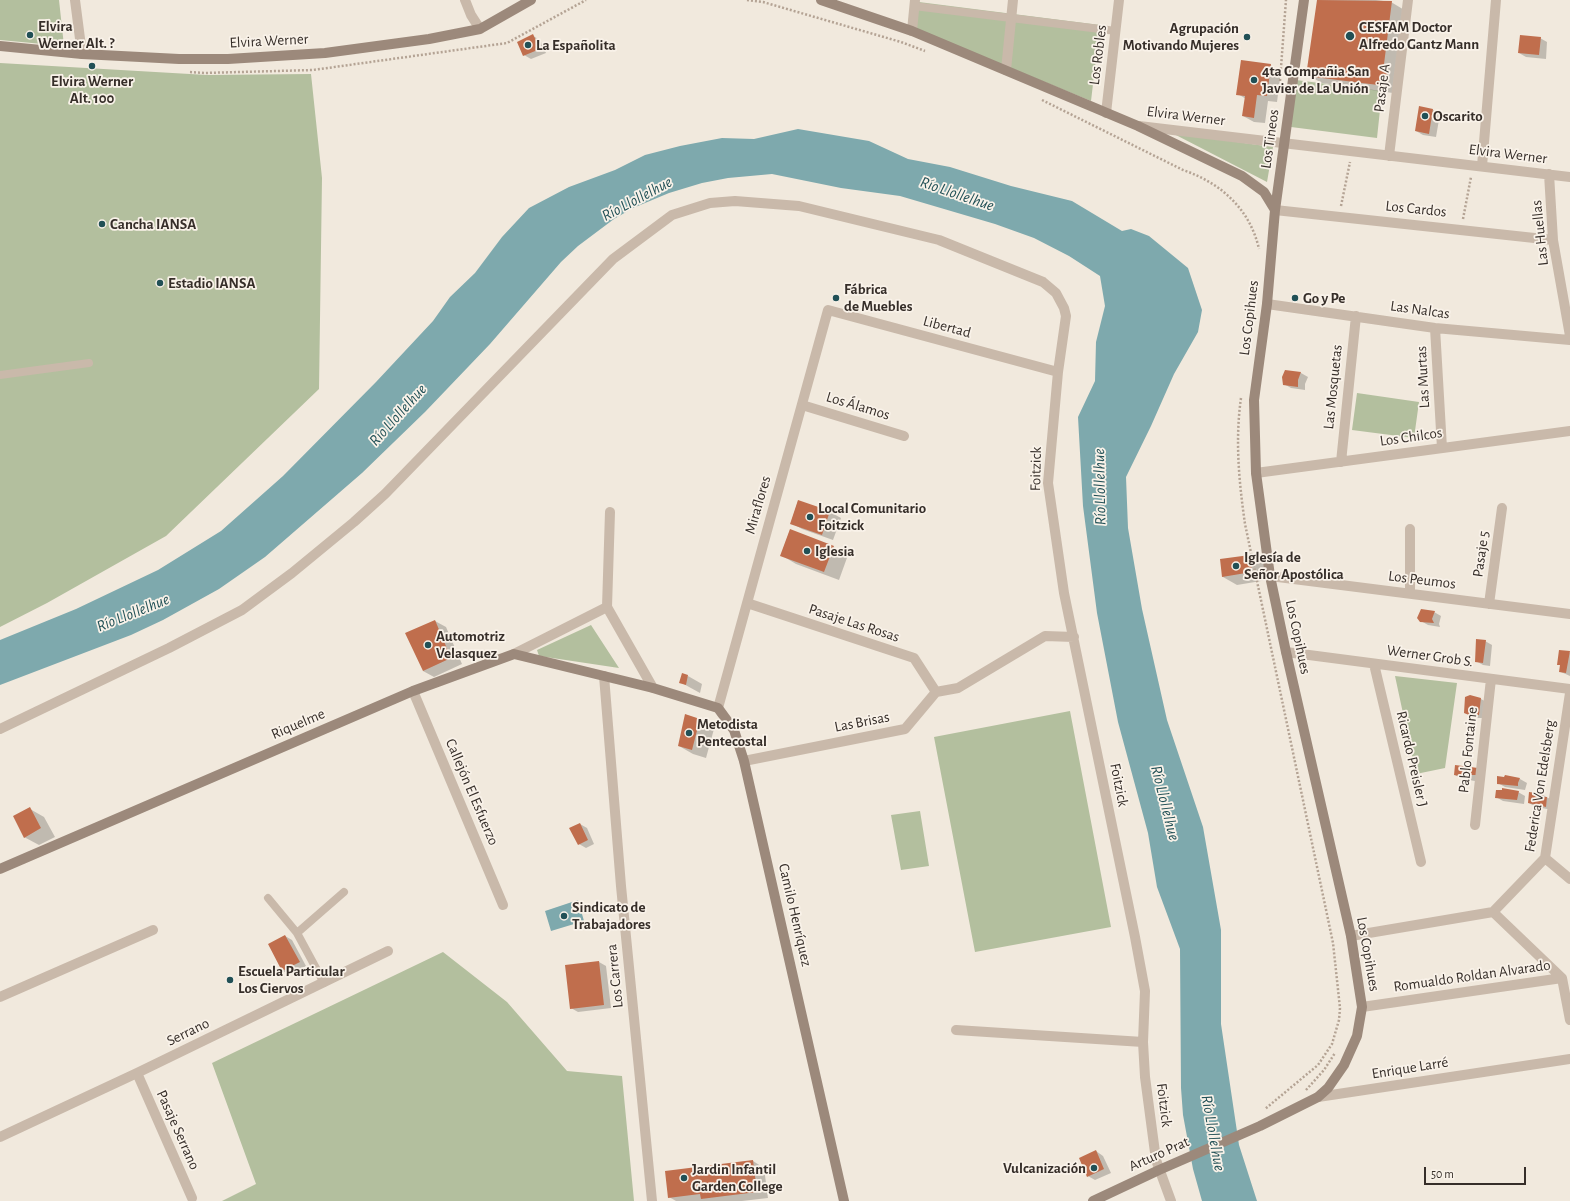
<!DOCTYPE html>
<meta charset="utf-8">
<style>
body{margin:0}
#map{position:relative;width:1570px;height:1201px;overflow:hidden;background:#f1e9dd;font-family:"Alegreya Sans",sans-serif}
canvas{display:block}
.scale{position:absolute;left:1424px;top:1167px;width:102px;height:18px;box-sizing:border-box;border:2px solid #362e29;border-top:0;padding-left:5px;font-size:12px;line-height:14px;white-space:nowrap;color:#362e29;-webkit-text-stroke:3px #f9f2e9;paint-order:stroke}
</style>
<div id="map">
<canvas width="1570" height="1201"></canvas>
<div class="scale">50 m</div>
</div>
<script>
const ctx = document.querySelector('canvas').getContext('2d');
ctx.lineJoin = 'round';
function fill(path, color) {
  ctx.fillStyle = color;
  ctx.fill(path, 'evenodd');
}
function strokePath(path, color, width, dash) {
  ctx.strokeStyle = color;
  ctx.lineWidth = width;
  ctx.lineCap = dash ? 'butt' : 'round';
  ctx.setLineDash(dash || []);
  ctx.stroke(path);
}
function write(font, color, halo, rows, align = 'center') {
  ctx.font = font + ' "Alegreya Sans",sans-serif';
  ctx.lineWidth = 3.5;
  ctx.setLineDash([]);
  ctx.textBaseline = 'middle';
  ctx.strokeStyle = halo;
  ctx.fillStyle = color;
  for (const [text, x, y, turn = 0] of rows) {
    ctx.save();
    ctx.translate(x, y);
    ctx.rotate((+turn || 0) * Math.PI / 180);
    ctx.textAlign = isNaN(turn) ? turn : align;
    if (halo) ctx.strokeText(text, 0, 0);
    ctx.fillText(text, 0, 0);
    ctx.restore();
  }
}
fill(new Path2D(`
 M0,0H59L64,46L0,40Z
 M911,1L1100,25L1091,101L908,26Z
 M0,63L207,75L311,74L322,178L319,389L166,536L47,603L0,627Z
 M1296,80L1382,91L1377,138L1291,127Z
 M1172,133L1273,147L1267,182Z
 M1357,393L1419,402L1414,438L1352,430Z
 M591,625L619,668L539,656L537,650Z
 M1395,676L1457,683L1445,768L1416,774Z
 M1070,711L1111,927L975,952L934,737Z
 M920,811L929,866L901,870L891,815Z
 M443,952L507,1002L567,1071L622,1076L634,1201H222L256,1184L212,1063Z`), '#b3bf9e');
fill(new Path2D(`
 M798,129L869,141L908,159L950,167L1011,186L1072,201L1122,231L1131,229L1149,236L1188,268L1202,310L1198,332L1174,374L1151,426L1126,477L1128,528L1142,609L1167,720L1203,827L1221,930V1024L1239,1145L1257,1201H1202L1193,1169L1183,1115L1181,1088L1180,949L1157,887L1148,833L1118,722L1097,613L1083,506L1078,417L1095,381L1096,342L1105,306L1100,276L1069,256L1034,238L995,224L900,196L841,188L772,174L728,178L702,183L669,193L633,208L614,219L578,246L561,262L490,344L425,412L362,473L265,557L219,589L163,620L131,635L0,685V640L76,609L158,570L221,531L283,476L376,382L433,321L450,297L475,273L502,237L529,208L569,187L615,170L645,155L680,146L722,138L754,139Z
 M578,900L584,921L551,931L545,911Z`), '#7ea9ad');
fill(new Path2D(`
 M1318,0H1376L1391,2L1406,11L1400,94L1322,83L1307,75Z
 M533,36L540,40L546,53L531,59L524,55Z
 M1540,38L1547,42L1546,59L1526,57L1519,53Z
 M1270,65L1281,71L1277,102L1268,101L1265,123L1254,122L1243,116L1246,99L1238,94Z
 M1420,107L1433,110L1440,114L1436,137L1423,135L1416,131Z
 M1285,371L1301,373L1308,377L1305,384V390L1291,388L1284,384Z
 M798,501L830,512L841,518L833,540L802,529L791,523Z
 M790,530L834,547L848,555L839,580L796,564L781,555Z
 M1250,556L1265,565L1267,580L1237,585L1223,577L1221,560Z
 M1422,610L1434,612L1441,616L1439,624L1440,627L1428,625L1421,621Z
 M435,621L446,627L462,664L434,677L423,671Z
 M1485,641L1492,645L1490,666L1483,665L1476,661Z
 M1569,652L1570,653V676L1561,672V666L1558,664Z
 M688,676L702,684L700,693L680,682Z
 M1470,696L1481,699L1488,703L1485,718H1477L1465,713Z
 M686,716L700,720L714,729L706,758L693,754L679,746Z
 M1485,773L1475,781L1462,779L1455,775Z
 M1506,776L1520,779L1527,783L1525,790L1505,787L1498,783L1505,778Z
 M1518,792L1525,796L1524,804L1503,801L1496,797Z
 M1543,795L1550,799L1553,810L1536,807L1529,803Z
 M30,809L44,817L55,837L39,845L24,837Z
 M580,824L587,828L594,844L586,848L579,844Z
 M285,936L292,940L306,966L290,975L283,971L269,945Z
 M599,962L606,966L611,1008L578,1012L571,1008Z
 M1096,1151L1103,1156L1111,1173L1095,1180L1088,1176Z
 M753,1161L764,1168L768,1198L742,1201H676L669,1197Z`), '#0003');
fill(new Path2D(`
 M1317,0L1392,1L1383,72H1388L1386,86L1306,76Z
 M533,34L540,49L523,56L517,42Z
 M1520,35L1541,37L1539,55L1518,53Z
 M1241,60L1271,64L1267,96L1257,95L1254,118L1242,116L1245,96L1236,95Z
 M1419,106L1433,109L1429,134L1415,131Z
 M1285,370L1301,372L1298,380V387L1283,385L1282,377Z
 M798,500L830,511L822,535L790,524Z
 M790,529L834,546L824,572L780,556Z
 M1250,555L1252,572L1222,577L1220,559Z
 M1421,609L1435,611L1432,619L1434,623L1420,622L1417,618Z
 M435,620L451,658L423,671L405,633Z
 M1476,639L1486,640L1483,663L1475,662Z
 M1559,650L1570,651L1566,673L1559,672L1560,665H1557Z
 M682,673L688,675L686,685L679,683Z
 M1470,695L1481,698L1479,715H1469L1464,713L1465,697Z
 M685,714L700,719L692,750L678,746Z
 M1455,765L1478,768L1476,775H1469V778L1454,775Z
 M1505,775L1520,778L1518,783V786L1497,784V776L1504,777Z
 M1502,788L1519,791L1517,800L1495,798L1496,790H1502Z
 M1529,792L1543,794V797H1547L1546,807L1528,803Z
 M30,807L41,828L24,838L13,816Z
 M580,823L588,840L578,845L569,828Z
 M285,935L300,962L282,971L268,944Z
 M599,961L604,1005L570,1009L565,965Z
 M1096,1150L1104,1169L1087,1177L1079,1158Z
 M753,1160L757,1192L701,1199L700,1194L668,1198L665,1171Z`), '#c06e4d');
strokePath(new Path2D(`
 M747,0L763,2L901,42L925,51
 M190,72L204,73L313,70L507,43L586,0
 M1280,81L1286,0
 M1042,100L1183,170C1221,183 1250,209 1259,249
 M1341,206L1350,162
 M1463,219L1471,177
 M1241,398C1235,440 1239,482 1245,524L1333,943L1340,1008L1339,1020L1332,1044L1318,1065L1265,1109
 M1306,1090L1324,1070L1335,1053`), '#b4a394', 2.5, [2, 2]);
strokePath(new Path2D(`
 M914,6L1116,31
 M0,375L89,363
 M268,898L297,933L324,983
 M297,933L344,892`), '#c9b9aa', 8);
strokePath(new Path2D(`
 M75,0L82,54
 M465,0L471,15L480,29
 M912,31L915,0
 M1006,70L1013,0
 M1106,113L1119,0
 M1139,126L1570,177
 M1389,156L1408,0
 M1482,166L1496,0
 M1549,174L1553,240L1570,336
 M1275,210L1553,240
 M1267,304L1435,328L1570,340
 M1435,328L1442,448
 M802,405L904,436
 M1341,462L1356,316
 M1256,473L1570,431
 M610,512L607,607L653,688
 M1410,529V593
 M1270,576L1570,614
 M747,603L914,658L936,692
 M1489,604L1502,508
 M1286,652L1570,689
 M514,654L607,607
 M1374,664L1421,862
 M604,676L621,886L652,1201
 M413,691L503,905
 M718,708L828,310L1058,372
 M0,729L169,648L242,610L292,573L354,522L385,494L613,259L672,215L710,203L735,201L799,206L939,240L1043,282L1056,293L1064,308L1066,316L1058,372L1048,483L1064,593L1135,937L1145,991L1143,1042L1145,1077L1156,1160L1171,1201
 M744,761L905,729L936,692L958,688L1045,636L1074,637
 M1475,825L1491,679
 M1545,858L1570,879
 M1493,912L1562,978L1570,1020
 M1351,936L1493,912L1545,858L1570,693
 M0,997L153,930
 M1362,1007L1562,978
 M956,1030L1143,1042
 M137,1073L192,1198
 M1318,1097L1570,1059
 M0,1137L137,1073L388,951`), '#c9b9aa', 10);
strokePath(new Path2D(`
 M821,0L912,31L1138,126L1242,176L1264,192L1275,210L1267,304L1254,400L1256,473L1270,576L1286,652L1351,936L1362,1007L1357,1036L1344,1065L1328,1088L1318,1097L1260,1126L1159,1170L1093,1201
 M0,46L82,54L179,59H228L325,53L429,39L480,29L531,0
 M1275,210L1304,0
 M0,869L413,691L514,654L653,688L718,708L734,730L744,761L844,1201`), '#9c897b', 10);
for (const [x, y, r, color] of [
 [30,35,4,"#215056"],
 [1350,36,5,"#215056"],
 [1247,37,4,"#215056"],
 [528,45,4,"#215056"],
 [92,66,4,"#215056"],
 [1254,80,4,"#215056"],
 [1425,116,4,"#215056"],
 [102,224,4,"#215056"],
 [160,283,4,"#215056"],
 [836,298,4,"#215056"],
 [1295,298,4,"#215056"],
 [810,517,4,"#215056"],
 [807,551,4,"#215056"],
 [1236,566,4,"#215056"],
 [428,645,4,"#215056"],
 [689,733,4,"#215056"],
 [564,916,4,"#215056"],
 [230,980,4,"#215056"],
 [1094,1168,4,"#215056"],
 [684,1178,4,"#215056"]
]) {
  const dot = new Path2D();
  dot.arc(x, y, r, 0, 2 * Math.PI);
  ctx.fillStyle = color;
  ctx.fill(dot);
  strokePath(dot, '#f9f2e9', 1.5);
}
write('bold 15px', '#362e29', '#f9f2e9', [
 ["Elvira",38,26],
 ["Werner Alt. ?",38,43],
 ["CESFAM Doctor",1359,27],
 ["Alfredo Gantz Mann",1359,44],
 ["Agrupación",1239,28,"right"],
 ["Motivando Mujeres",1239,45,"right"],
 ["La Españolita",536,45],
 ["4ta Compañia San",1262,71],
 ["Javier de La Unión",1262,88],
 ["Elvira Werner",92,81,"center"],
 ["Alt. 100",92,98,"center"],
 ["Oscarito",1433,116],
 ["Cancha IANSA",110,224],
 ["Estadio IANSA",168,283],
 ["Fábrica",844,289],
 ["de Muebles",844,306],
 ["Go y Pe",1303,298],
 ["Local Comunitario",818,508],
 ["Foitzick",818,525],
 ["Iglesia",815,551],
 ["Iglesía de",1244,557],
 ["Señor Apostólica",1244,574],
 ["Automotriz",436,636],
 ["Velasquez",436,653],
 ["Metodista",697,724],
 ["Pentecostal",697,741],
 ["Sindicato de",572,907],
 ["Trabajadores",572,924],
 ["Escuela Particular",238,971],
 ["Los Ciervos",238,988],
 ["Vulcanización",1086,1168,"right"],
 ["Jardin Infantil",692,1169],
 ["Garden College",692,1186]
], 'left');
write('15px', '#362e29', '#f9f2e9', [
 ["Elvira Werner",269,41,-3],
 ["Los Robles",1098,55,-83],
 ["Pasaje A",1382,88,-83],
 ["Elvira Werner",1186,116,7],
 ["Los Tineos",1270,139,-82],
 ["Elvira Werner",1508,154,7],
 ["Los Cardos",1416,209,6],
 ["Las Huellas",1540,233,-96],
 ["Las Nalcas",1420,310,8],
 ["Los Copihues",1249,318,-83],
 ["Libertad",947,327,15],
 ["Las Murtas",1423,377,-93],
 ["Las Mosquetas",1333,387,-84],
 ["Los Álamos",858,406,17],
 ["Los Chilcos",1411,437,-8],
 ["Foitzick",1036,469,-89],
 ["Miraflores",758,505,-74],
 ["Pasaje 5",1481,554,-82],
 ["Los Peumos",1422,580,7],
 ["Pasaje Las Rosas",854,623,18],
 ["Los Copihues",1298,637,78],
 ["Werner Grob S.",1430,656,8],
 ["Las Brisas",862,722,-11],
 ["Riquelme",298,724,-23],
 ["Pablo Fontaine",1468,750,-84],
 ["Ricardo Preisler J",1412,759,77],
 ["Foitzick",1119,785,79],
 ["Federica Von Edelsberg",1540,786,-81],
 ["Callejón El Esfuerzo",472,792,67],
 ["Camilo Henríquez",795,915,77],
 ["Los Copihues",1368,954,80],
 ["Los Carrera",615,976,-96],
 ["Romualdo Roldan Alvarado",1472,976,-8],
 ["Serrano",188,1032,-26],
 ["Enrique Larré",1410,1068,-9],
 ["Foitzick",1164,1105,83],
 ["Pasaje Serrano",178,1130,66],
 ["Arturo Prat",1159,1154,-24]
]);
write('italic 16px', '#215056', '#f9f2e9', [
 ["Río Llollelhue",957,194,19],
 ["Río Llollelhue",637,199,-28],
 ["Río Llollelhue",398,415,-48],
 ["Río Llollelhue",1100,487,-91],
 ["Río Llollelhue",133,613,-22],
 ["Río Llollelhue",1165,803,76],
 ["Río Llollelhue",1213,1133,80]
]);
</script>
